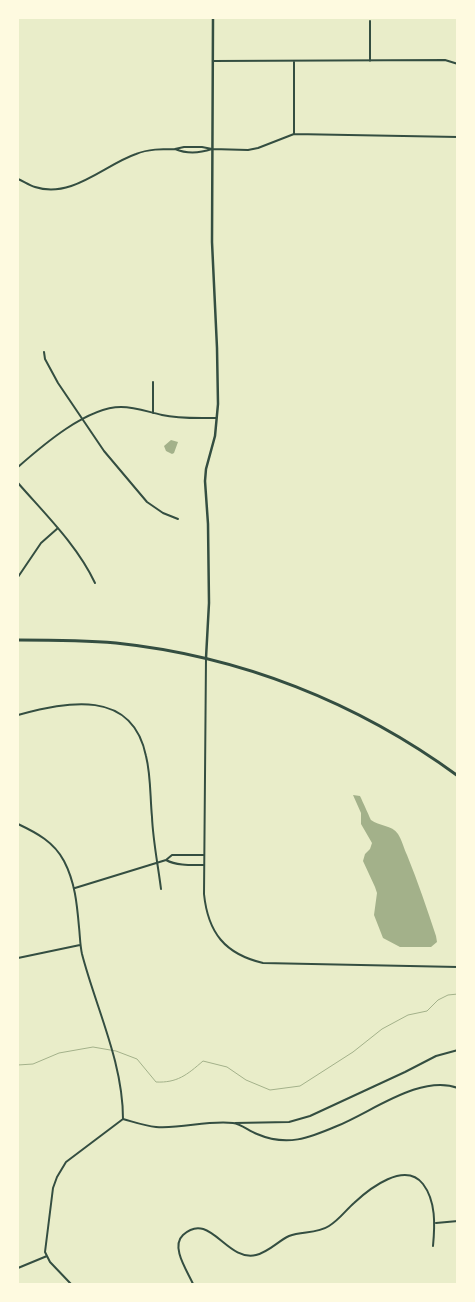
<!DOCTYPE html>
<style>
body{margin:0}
#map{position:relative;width:475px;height:1302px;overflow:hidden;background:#e9edc9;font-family:Karla,sans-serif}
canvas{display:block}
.frame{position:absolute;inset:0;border:19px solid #fefae0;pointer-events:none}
</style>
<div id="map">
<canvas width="475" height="1302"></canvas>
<div class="frame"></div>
</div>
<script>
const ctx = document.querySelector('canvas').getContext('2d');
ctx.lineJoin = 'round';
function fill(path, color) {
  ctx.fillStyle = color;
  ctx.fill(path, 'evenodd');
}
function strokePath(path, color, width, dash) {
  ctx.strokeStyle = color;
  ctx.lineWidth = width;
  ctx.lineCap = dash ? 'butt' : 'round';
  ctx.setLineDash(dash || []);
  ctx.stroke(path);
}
fill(new Path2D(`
 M171,440L178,442L174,453L172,454L166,451L164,446Z
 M353,795L360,796C362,800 370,818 371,820C379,826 392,825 398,834C402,840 404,849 407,855C418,882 427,909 436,936L437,942L431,947H400L383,938L374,915L377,893L375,887L363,861L365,854L370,849L372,843L361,824V813Z`), '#a3b18a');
strokePath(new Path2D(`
 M18,1065L33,1064L59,1053L93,1047L116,1051L137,1059L156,1082C177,1083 187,1075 203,1061L227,1067L246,1080L270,1090L300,1086L353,1052L382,1029L408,1015L427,1011L438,1000L448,995L458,994`), '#a3b18a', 1);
strokePath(new Path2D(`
 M213,61L445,60L458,64
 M294,61V133
 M370,61V21
 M212,149C200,153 187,154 175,149L184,147H202L212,149L248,150L258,148L294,134L458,137
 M18,179C23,181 29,185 35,187C72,199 104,165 136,154C148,149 162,149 175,149
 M44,352L45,359L58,383L104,451L147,502L163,513L178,519
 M153,413V382
 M18,467C43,445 87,407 121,407C136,407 148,412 162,415C179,419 198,418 216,418
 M18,483C45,514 77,545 95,583
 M18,577L41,543L58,528
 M206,658L204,894C208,933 225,954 263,963L458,967
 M18,715C67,702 132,688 146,756C151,776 150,797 152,817C153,841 158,865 161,889
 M18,824C37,833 54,842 64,861C75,882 77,904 79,927C80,936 80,945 82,954C96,1008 123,1062 123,1119L66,1162L57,1177L53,1188L45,1252L50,1262L71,1284
 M166,860C177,866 192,865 204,865
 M75,888L166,860L172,855H204
 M18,958L80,945
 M123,1119C134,1122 145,1126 156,1127C182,1129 207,1120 233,1123C241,1124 249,1131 257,1134C287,1147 309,1138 337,1126C372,1112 420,1074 458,1088
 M235,1123L289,1122L310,1116L405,1072L436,1056L458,1050
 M436,1223L458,1221
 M18,1268L47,1256
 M193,1284C188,1272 170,1247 183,1235C210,1210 226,1262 256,1255C269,1252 278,1241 289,1236C302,1231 317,1234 329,1226C339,1220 346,1210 354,1203C370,1188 405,1161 423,1184C436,1201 435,1225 433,1246`), '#344e41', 2);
strokePath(new Path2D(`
 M206,658L209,603L208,524L205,481L206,469L215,436L218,404L217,348L212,242L213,18`), '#344e41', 2.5);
strokePath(new Path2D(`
 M18,640C50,640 83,640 116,643C240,656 357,702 458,776`), '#344e41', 3);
</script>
